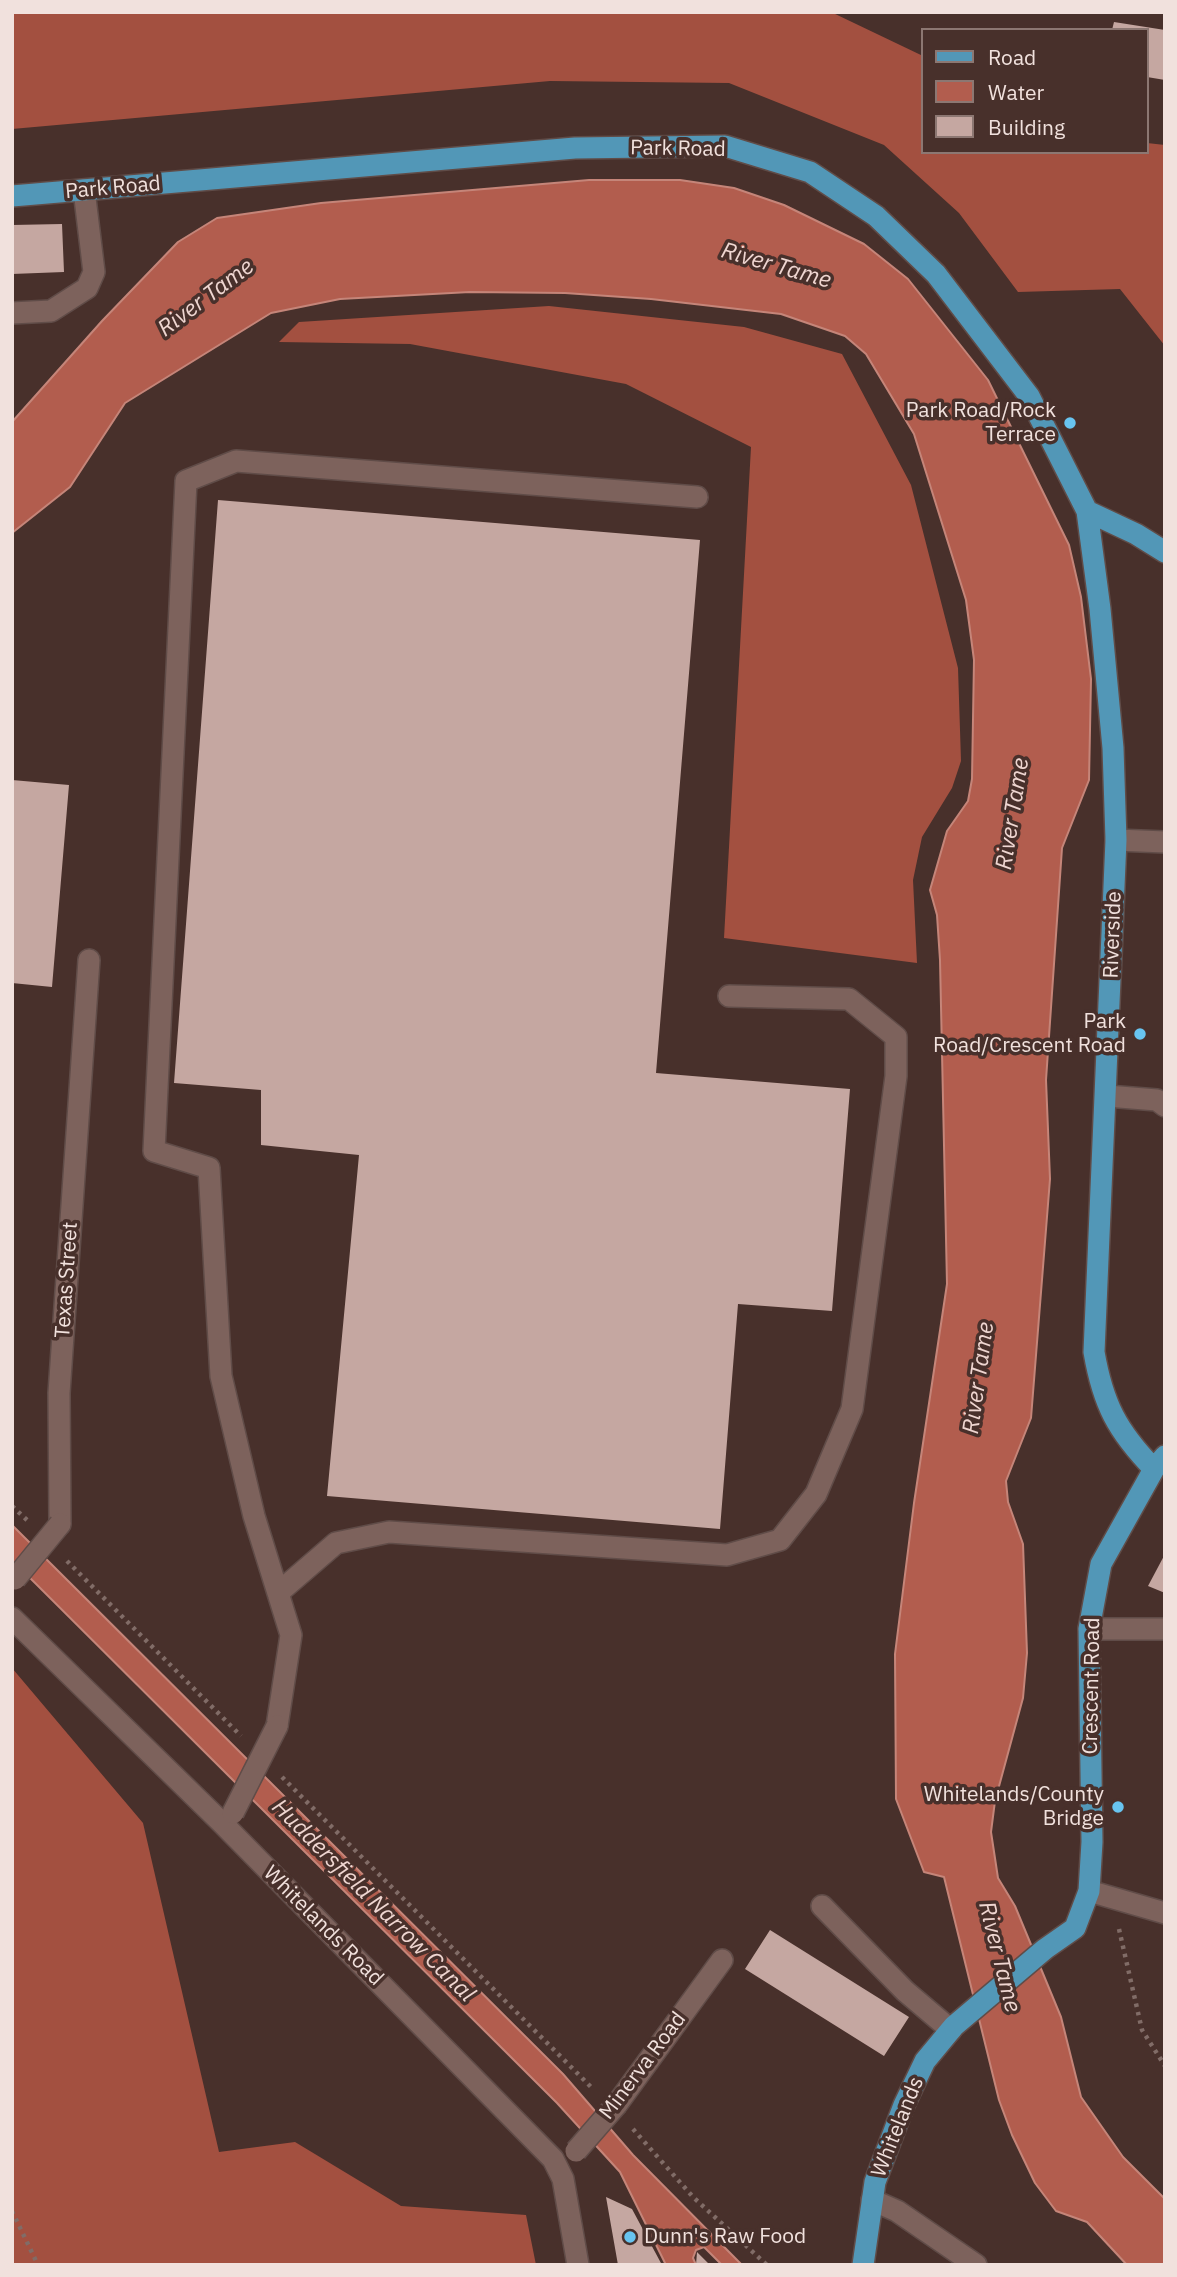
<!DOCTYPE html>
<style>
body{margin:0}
#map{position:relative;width:1177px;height:2277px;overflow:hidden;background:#48302b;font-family:"IBM Plex Sans",sans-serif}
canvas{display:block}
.frame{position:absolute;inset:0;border:14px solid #f1e1dd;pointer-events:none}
.legend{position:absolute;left:921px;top:28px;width:228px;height:126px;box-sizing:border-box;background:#48302b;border:2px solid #8c7772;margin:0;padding:9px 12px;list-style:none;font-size:21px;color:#f1e1dd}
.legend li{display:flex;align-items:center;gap:14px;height:35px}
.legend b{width:35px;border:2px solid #8c7772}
</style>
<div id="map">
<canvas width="1177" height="2277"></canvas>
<div class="frame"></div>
<ul class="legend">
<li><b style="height:9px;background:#5297b7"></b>Road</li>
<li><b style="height:19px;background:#b25d4e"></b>Water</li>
<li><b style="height:19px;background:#c5a7a1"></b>Building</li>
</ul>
</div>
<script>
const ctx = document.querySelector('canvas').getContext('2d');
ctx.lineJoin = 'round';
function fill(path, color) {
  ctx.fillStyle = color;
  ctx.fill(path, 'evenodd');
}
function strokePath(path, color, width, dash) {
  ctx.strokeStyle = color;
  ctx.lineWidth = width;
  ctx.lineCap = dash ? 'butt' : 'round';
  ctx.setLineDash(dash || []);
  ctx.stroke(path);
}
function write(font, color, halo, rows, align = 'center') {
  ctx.font = font + ' "IBM Plex Sans",sans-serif';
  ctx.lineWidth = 7;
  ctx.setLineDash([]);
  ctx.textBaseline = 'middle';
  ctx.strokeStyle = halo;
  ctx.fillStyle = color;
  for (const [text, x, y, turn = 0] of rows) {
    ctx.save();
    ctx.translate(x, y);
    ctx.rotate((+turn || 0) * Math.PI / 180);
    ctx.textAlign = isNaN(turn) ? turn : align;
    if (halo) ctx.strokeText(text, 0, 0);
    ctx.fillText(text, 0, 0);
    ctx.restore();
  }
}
fill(new Path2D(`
 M12,12H831L923,56V152H1147V143L1165,145V346L1120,289L1018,292L959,213L884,145L729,83L550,81L12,129Z
 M549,306L744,327L842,354L911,485L958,668L961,761L952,788L922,837L913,880L917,963L724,938L751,447L626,384L410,344L279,342L299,322Z
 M12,1668L143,1823L219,2152L295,2142L401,2206L526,2215L536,2265H12Z`), '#a35040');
const water = new Path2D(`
 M589,180H680L734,188L784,205L864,244L908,279L988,380L1069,545L1081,597L1091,679L1089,780L1062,848L1046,1080L1050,1179L1031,1418L1006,1481L1008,1502L1023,1544L1027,1653L1023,1698L995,1801L991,1832L998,1878L1015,1906L1061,2017L1081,2097L1123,2157L1165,2199V2265H1127L1087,2222L1056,2211L1035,2183L1012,2135L999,2100L944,1877L924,1872L896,1799L895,1654L914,1503L947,1284L940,960L937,915L930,890L947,831L968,801L972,779L974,660L966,600L914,434L866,354L845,336L781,314L651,299L565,293L470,292L340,299L271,313L125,403L70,487L12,533V422L102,321L178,242L217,218L321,203Z
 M12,1525L563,2074L633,2155L742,2265H722L704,2247L696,2250L693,2258L696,2265H666L620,2172L557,2103L12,1560Z`);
fill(water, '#b25d4e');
strokePath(water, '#c58579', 2);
fill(new Path2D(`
 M1114,22L1165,30V80L1147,77V30H1112Z
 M62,224L64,272L12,274V225Z
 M218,500L700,540L656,1073L850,1089L832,1311L738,1304L720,1529L327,1496L359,1155L261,1145V1090L174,1083Z
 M12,780L69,785L52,987L12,983Z
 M1165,1554V1593L1148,1586Z
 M770,1930L909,2017L884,2056L745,1969Z
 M606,2197L632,2209L662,2265H618Z
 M697,2252L710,2265H696Z`), '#c5a7a1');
const minor = new Path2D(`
 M12,313L51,311L87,288L94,272L84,190
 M1116,840L1165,842
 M1107,1096L1157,1100L1165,1106
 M60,1524L59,1393L89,960
 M278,1593L336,1543L389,1532L727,1555L780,1540L816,1494L852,1409L896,1076V1037L849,999L729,996
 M12,1618L222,1823L553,2159L563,2179L578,2265
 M1089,1629H1165
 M277,1726L291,1635L254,1516L221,1376L209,1168L154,1151L186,481L236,461L697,497
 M1089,1891L1165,1913
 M822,1906L905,1991L951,2030
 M617,2104L722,1960
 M872,2200L897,2211L976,2265`);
const major = new Path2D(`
 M12,196L575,148L725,146L810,172L876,216L936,274L1029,396L1087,511L1136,534L1165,552
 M1087,511L1100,609L1113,748L1116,840L1094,1352C1103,1404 1117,1431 1154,1469
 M863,2265L875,2182L904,2105L925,2061L954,2026L1045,1949L1075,1928L1089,1891L1092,1842L1089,1629L1101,1564L1154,1469L1165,1456`);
strokePath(minor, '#604c48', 24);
strokePath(major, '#604c48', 24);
strokePath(new Path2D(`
 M12,1506L27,1520
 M67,1561L241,1736
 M282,1777L592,2088
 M1119,1929L1142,2030L1165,2066
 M633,2129L693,2197L767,2265
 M12,2211L38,2265`), '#816c67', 4.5, [3.5, 5]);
strokePath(minor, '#7d625c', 21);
strokePath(major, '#5297b7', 21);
const minorBridge = new Path2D(`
 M15,1579L60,1524
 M233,1813L277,1726
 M576,2151L617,2104`);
strokePath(minorBridge, '#604c48', 24, []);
strokePath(minorBridge, '#7d625c', 21);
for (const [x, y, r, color] of [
 [1070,423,7,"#68c4f0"],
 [1140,1034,7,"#68c4f0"],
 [1118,1807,7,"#68c4f0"],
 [630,2237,7,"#68c4f0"]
]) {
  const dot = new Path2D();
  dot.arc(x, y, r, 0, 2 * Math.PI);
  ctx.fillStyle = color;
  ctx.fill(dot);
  strokePath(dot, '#48302b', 2.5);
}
write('21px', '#f1e1dd', '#48302b', [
 ["Park Road",678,149,1],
 ["Park Road",113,188,-5],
 ["Riverside",1113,935,-88],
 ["Texas Street",67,1280,-86],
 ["Crescent Road",1092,1686,-89],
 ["Whitelands Road",323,1926,45],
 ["Minerva Road",643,2066,-53],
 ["Whitelands",898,2127,-68]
]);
write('21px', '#f1e1dd', '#48302b', [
 ["Park Road/Rock",1056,411],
 ["Terrace",1056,435],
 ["Park",1126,1022],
 ["Road/Crescent Road",1126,1046],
 ["Whitelands/County",1104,1795],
 ["Bridge",1104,1819],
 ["Dunn's Raw Food",644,2237,"left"]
], 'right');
write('italic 23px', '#efd6d1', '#48302b', [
 ["River Tame",776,266,16],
 ["River Tame",206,298,-37],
 ["River Tame",1013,814,-81],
 ["River Tame",979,1378,-82],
 ["Huddersfield Narrow Canal",373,1901,45],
 ["River Tame",999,1957,76]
]);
</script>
